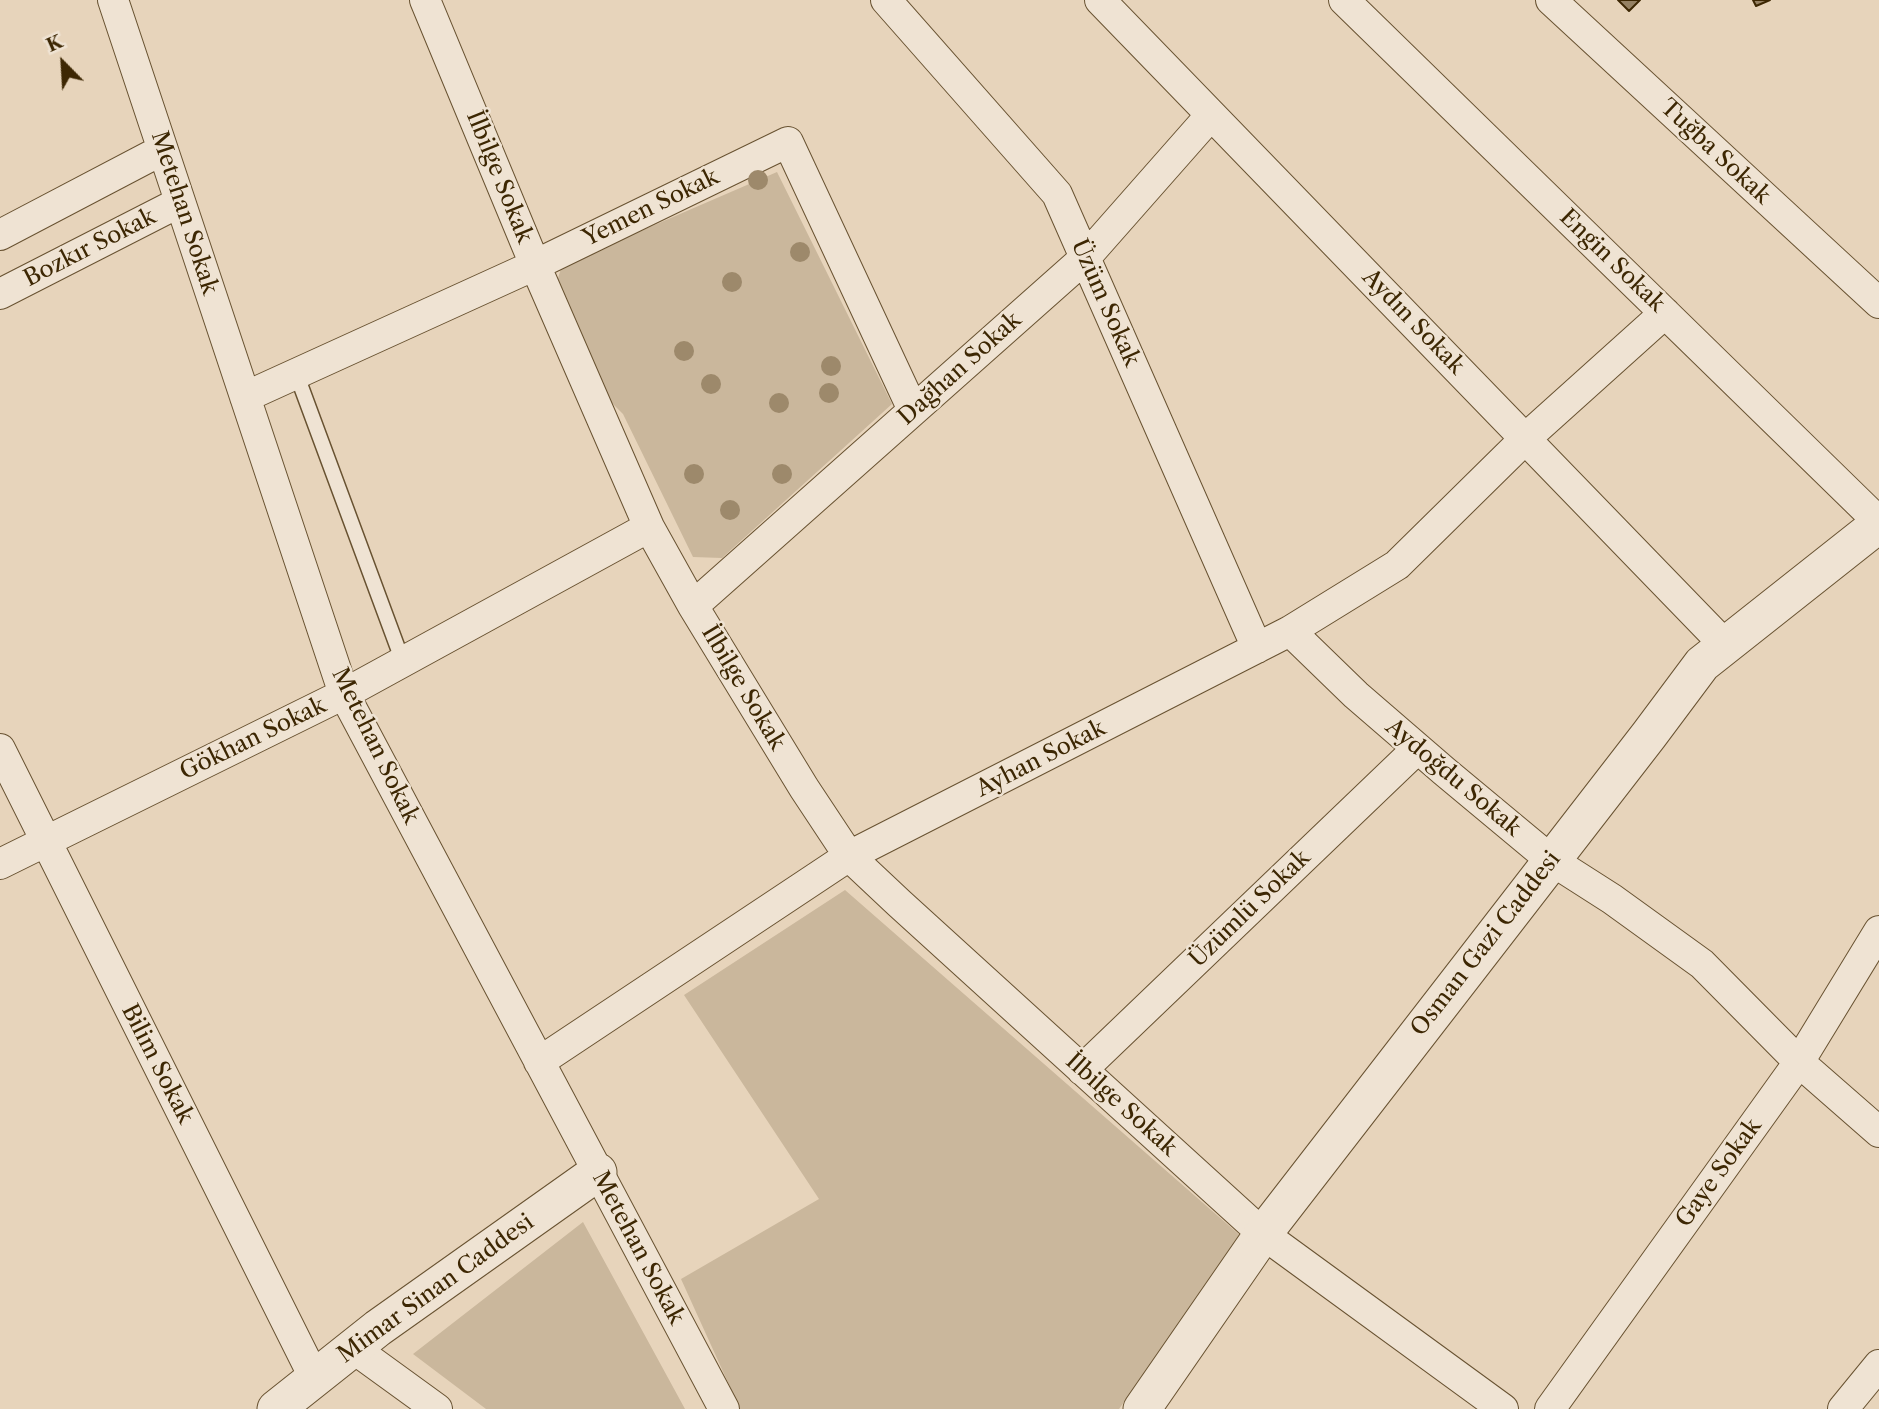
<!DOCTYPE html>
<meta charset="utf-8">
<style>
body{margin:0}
#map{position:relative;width:1879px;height:1409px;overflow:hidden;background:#e7d4bb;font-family:"Libre Caslon Text",serif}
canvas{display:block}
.north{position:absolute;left:28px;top:28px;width:70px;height:70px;-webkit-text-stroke:5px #efe3d3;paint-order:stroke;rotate:336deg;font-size:19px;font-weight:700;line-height:28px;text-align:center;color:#3d2703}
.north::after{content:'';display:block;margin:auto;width:24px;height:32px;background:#3d2703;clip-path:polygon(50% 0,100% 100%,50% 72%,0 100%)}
</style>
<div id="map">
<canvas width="1879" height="1409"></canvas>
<div class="north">K</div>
</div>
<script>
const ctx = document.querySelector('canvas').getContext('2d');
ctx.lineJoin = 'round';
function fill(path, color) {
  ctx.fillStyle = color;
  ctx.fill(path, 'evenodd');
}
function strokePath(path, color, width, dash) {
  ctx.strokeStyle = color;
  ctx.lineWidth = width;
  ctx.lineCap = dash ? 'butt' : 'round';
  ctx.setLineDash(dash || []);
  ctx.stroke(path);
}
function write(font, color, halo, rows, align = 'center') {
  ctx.font = font + ' "Libre Caslon Text",serif';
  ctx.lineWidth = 5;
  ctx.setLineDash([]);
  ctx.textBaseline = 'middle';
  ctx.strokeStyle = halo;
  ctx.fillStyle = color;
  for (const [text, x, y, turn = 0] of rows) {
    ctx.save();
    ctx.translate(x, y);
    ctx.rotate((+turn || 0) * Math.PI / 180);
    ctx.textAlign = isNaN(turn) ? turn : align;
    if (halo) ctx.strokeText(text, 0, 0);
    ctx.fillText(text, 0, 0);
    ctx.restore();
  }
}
fill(new Path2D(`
 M777,172L892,404L722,558L693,557L623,414L610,401L556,285L562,265Z
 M845,890L1242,1237L1119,1409H740L681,1279L819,1199L684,995Z
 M583,1222L685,1409H486L413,1354Z`), '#cab79c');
const building = new Path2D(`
 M1618,0H1640L1629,11Z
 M1753,0H1770L1756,6Z`);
fill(building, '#958163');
strokePath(building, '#3d2703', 2);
const service = new Path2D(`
 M296,373L403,662`);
const minor = new Path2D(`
 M113,0L344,694L724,1409
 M425,0L535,265L649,527L693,606L804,788L849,856L899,903L1263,1234L1503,1409
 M886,0L1057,194L1257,648
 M1100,0L1725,645
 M1344,0L1879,522
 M1551,0L1879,303
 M0,235L162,150
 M0,294L180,202
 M245,397L535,265L788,142L913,410
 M693,606L1085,258L1211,115
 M1290,631L1356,695L1444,771L1551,860L1612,899L1702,964L1799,1062L1879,1132
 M0,749L315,1379
 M0,864L344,694L649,527
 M539,1062L849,856L1290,631L1397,565L1526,438L1665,313
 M1082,1070L1417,749
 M353,1348L437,1409
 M1550,1409L1799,1062L1879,931
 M1843,1409L1879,1365`);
const tertiary = new Path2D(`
 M276,1409L378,1328L598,1172
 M1142,1409L1263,1234L1649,735L1702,664L1879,524`);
strokePath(service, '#685231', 17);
strokePath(minor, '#685231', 32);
strokePath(tertiary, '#685231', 39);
strokePath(service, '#efe3d3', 14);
strokePath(minor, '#efe3d3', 30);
strokePath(tertiary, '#efe3d3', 37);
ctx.fillStyle = '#9d896b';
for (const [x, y] of [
 [758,180],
 [800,252],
 [732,282],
 [684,351],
 [831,366],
 [711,384],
 [829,393],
 [779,403],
 [694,474],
 [782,474],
 [730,510]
]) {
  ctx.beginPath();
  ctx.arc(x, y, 10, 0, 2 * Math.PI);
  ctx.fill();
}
write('23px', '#3d2703', '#efe3d3', [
 ["Tuğba Sokak",1715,152,43],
 ["İlbilge Sokak",499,177,68],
 ["Yemen Sokak",651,208,-26],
 ["Metehan Sokak",184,213,72],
 ["Bozkır Sokak",90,248,-27],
 ["Engin Sokak",1612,261,44],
 ["Üzüm Sokak",1105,303,66],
 ["Aydın Sokak",1413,322,46],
 ["Dağhan Sokak",960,369,-42],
 ["İlbilge Sokak",743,688,59],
 ["Gökhan Sokak",253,739,-26],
 ["Metehan Sokak",375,746,64],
 ["Ayhan Sokak",1041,759,-27],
 ["Aydoğdu Sokak",1453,778,40],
 ["Üzümlü Sokak",1250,909,-44],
 ["Osman Gazi Caddesi",1486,944,-52],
 ["Bilim Sokak",157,1064,63],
 ["İlbilge Sokak",1121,1105,42],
 ["Gaye Sokak",1719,1173,-54],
 ["Metehan Sokak",638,1248,62],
 ["Mimar Sinan Caddesi",436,1289,-36]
]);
</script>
